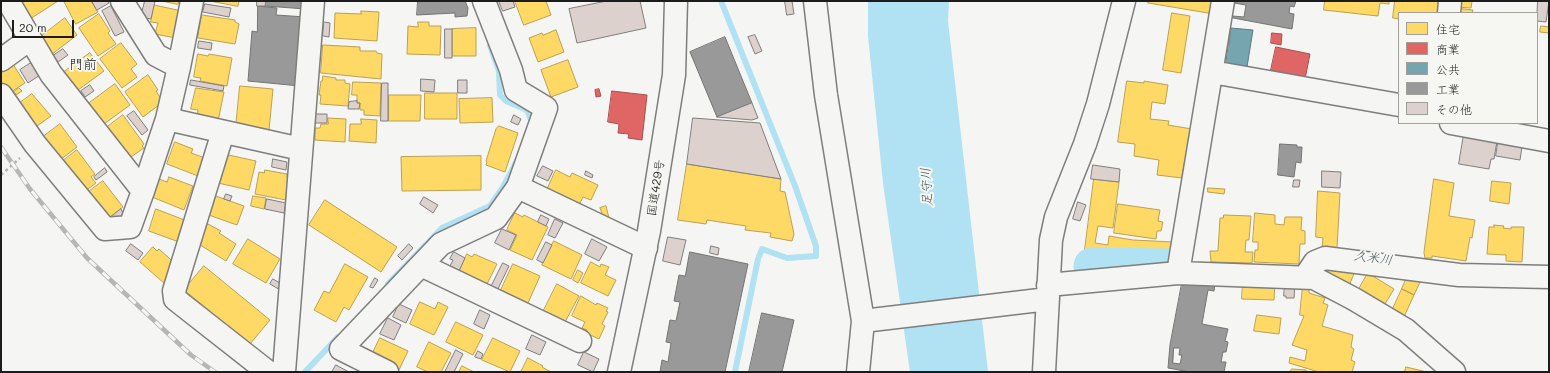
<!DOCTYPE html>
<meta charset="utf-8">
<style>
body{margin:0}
#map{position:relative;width:1550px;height:373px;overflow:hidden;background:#f5f5f3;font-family:Mali,"Klee One",sans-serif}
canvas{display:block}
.frame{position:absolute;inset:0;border:2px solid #1c1c1c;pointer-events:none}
.legend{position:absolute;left:1398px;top:12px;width:140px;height:112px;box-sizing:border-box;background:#f6f6f2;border:1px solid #9f9f9c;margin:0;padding:5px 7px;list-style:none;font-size:12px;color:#1c1c1c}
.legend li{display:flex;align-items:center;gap:8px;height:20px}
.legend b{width:20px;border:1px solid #9f9f9c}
.scale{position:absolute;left:12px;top:20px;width:62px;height:18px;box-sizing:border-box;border:2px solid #1c1c1c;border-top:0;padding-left:5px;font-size:12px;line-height:14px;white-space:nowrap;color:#1c1c1c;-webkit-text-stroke:3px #f6f6f2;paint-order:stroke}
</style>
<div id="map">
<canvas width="1550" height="373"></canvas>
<div class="frame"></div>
<ul class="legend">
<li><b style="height:11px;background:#ffd966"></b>住宅</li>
<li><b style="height:11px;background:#e06666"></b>商業</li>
<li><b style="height:11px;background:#76a5af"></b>公共</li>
<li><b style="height:11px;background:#999"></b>工業</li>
<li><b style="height:11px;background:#dcd1cd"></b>その他</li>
</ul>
<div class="scale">20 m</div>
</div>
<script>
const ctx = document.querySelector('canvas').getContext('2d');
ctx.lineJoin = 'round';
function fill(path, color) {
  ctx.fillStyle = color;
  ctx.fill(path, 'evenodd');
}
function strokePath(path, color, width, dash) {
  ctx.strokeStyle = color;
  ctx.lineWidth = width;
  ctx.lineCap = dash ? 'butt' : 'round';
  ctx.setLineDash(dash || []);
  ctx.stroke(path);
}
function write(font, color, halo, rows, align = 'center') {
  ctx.font = font + ' Mali,"Klee One",sans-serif';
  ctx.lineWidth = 4;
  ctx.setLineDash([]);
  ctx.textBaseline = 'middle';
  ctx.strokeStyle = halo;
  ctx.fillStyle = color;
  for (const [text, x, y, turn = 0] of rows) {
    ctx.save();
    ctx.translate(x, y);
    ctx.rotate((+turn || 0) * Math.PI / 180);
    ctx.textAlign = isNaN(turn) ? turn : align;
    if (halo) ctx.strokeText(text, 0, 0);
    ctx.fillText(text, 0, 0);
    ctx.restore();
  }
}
fill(new Path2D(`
 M868,1H949L948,21L988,372H910L883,183L868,36Z`), '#b0e2f4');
const homes = new Path2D(`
 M19,1H58L30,19Z
 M64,1H91L98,12L76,24Z
 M162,1H179L178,4Z
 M210,1H239L238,6Z
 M515,1H546L551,15L524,25Z
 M1149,1H1217L1214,14L1148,3Z
 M1325,1H1389V4L1380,3L1378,16L1324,10Z
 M1395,1H1445L1443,13H1399V19L1393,18Z
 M1457,1H1472L1471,8L1456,7Z
 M154,5L182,11L176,38L155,34L158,23L151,22Z
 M1455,8L1473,10L1472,13H1455Z
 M361,11L379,12L377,41L334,38L335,13L361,14Z
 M1172,13L1190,16L1181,73L1163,70Z
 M99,14L110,31L108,33L116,44L98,56L79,28Z
 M202,15L235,20V22L239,24L235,44L198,38Z
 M65,18L77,35L51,55L39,38Z
 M418,22H429V26H441L440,55L407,54L408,26L418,27Z
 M1541,26L1549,27V33L1540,32Z
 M476,28V56H452V29Z
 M556,30L564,52L538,62L529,38L542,33L543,35Z
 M121,43L137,64L131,69L137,77L122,88L100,59Z
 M323,45L360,47V51H376L377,53L382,54L381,79L321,73Z
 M90,53L104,71L78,90L64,72Z
 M198,54L208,56L209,54L232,58L227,86L200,81L201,78L194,77Z
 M568,60L578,87L551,97L541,70Z
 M11,61L25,83L6,95L1,87V67Z
 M148,75L158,90L156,91L163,102L143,117L125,92Z
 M323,76L336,78V80H345V83L350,84L348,106L320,104L321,95H319L321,81H322Z
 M1127,81L1144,83V81L1168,85L1165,104L1152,102L1150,119L1169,121L1168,125L1192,129L1188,165L1184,164L1182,178L1157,175L1159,160L1134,156L1135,144L1118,142Z
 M353,82L381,83L380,116L364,115V110H360V103H357V95H352Z
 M115,84L130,105L104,124L88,104Z
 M240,86L273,89L269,130L236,127Z
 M19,88L22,91L16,95L14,92Z
 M196,88L224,92L218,121L197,117L198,110L191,109Z
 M425,93H457V119H425Z
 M32,94L51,116L30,131L13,108Z
 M389,95H421L420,121H389Z
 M492,98L493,122L460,123L459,99Z
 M123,115L144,144L142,146L144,148L128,159L106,128Z
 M328,118L346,119L345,142L315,140V128H320L321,124H328Z
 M361,119L377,120L376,143L349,141L350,124H361Z
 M60,124L77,147L56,163L39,140Z
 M499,126L518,133L505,172L486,165L487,162L486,161L496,129Z
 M175,142L193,149L191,153L205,158L198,176L167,164Z
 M77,150L95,174L91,177L96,183L81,194L59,164Z
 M224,154L256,161L249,190L218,183Z
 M481,156V190L402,191L401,157Z
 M687,164L781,179L780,191L785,192L794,234L792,241L770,237L771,233L745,230L746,226L707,220L706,224L678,220Z
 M265,170L287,174V177L295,180L292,197H286V200L255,194L259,172L264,173Z
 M556,170L570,177L572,173L598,185L591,200L583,197L579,205L547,190Z
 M169,177L193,186L184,210L152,197L159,179L167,182Z
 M1094,179L1119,182L1113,228L1098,226L1095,243L1108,245L1109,236L1133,240L1173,242V260L1084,257Z
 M1434,179L1454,183L1449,216L1475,220L1472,238L1470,237L1466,261L1432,256V258H1425L1424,253Z
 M103,181L123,207L103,223L83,196Z
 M1492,181L1511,183L1509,204L1490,201Z
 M1208,188L1225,189L1224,194L1208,192Z
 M1318,191L1340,193L1337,248L1322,247L1323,238L1316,237Z
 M210,194L244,206L237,225L203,213Z
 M253,196L266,198L264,209L251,206Z
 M325,200L397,247L381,272L309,225Z
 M1118,204L1160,210L1158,221L1163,222L1161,231H1157L1156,239L1114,233Z
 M606,206L609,218L604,219L600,208Z
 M156,209L187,221L179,242L149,231Z
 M515,213L523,217L524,215L548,227L532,260L510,250L517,235L507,230Z
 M1255,213L1275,215V224L1284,225L1285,217H1302L1301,230L1305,231V244H1300L1299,264L1254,262L1255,250H1258V242H1253Z
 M1224,215L1251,216L1249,240H1246L1245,252H1253L1252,263L1211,262L1210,251H1218L1220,218H1223Z
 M208,224L221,231L219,233L236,244L226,261L197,243Z
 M1494,225L1504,226L1503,228L1511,229V227H1524L1522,262L1506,261V255L1487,254L1489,227H1494Z
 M248,239L280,259L266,283L233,264Z
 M554,241L582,255L571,279L542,265Z
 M153,247L157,251L159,249L179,267L165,284L140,262Z
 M467,254L472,257L474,254L497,264L486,286L459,272Z
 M591,262L600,267L601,264L609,267L605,275L616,280L608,296L581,283Z
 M345,264L368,277L349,310L344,307L336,322L314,310L324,291L329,293Z
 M513,264L540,276L528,303L501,290Z
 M1330,264L1355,271L1349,286L1325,275Z
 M204,266L270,320L250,344L184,290Z
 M578,270L583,273L578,283L573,280Z
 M1368,273L1394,289L1385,304L1359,289Z
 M1408,274L1421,280L1414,295L1402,289Z
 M1243,281L1275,282L1274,300L1242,299Z
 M557,284L579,296L565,322L543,312Z
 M1303,285L1309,286V293L1325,298L1323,303L1328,305L1322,326L1353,335L1351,347L1354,349L1351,360L1355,362L1352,372H1319L1289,363L1290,357L1305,361L1307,350L1292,345L1304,316L1300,315Z
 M1402,289L1414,295L1403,319L1391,313Z
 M581,296L596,305L597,303L608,308L606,311L608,312L602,324L605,326L599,339L586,333L587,330L582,328L585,322L572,316Z
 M420,302L435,309L438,302L448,307L434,335L410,324Z
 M1257,315L1281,318L1279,334L1254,331Z
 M456,322L483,335L473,355L446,342Z
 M380,338L408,351L399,370L371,357Z
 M493,338L520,351L510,372L482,360Z
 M429,342L451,353L441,372H428L417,367Z
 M528,358L543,366L542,367L551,372H521Z
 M462,366L474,372H459Z
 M1406,367L1427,372H1405Z
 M1292,369L1306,370V372H1290Z`);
fill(homes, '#ffd966');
strokePath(homes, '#bba050', 1);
const shops = new Path2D(`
 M1272,33L1282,34L1281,45L1271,43Z
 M1276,47L1310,54L1305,79L1276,75V72L1271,70Z
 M599,89L601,96L596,97L595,90Z
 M612,91L647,95L642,140L628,138L629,134L618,133L619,124L608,122Z`);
fill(shops, '#e06666');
strokePath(shops, '#a55050', 1);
const public = new Path2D(`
 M1231,28L1253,30L1247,67L1226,64Z`);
fill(public, '#76a5af');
strokePath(public, '#5b7c83', 1);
const industry = new Path2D(`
 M266,1H307L306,9L265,6Z
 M418,1H465L468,8L467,16L455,17V13L417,15Z
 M1230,1H1296L1294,7L1290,6L1289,13L1294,14L1292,29L1228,17ZM1234,3L1246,5L1244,17L1232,16Z
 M258,6L277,8L276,15L306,17L300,86L248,81L252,31L257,32Z
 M725,37L752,103L717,117L690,52Z
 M1280,144L1297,145V147H1302L1301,163L1296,162L1294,177L1278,175Z
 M690,252L748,264L725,372H660L662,360L668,362L671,343L666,342L670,320L676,321L680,302L674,301L679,275L685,276Z
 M1183,278L1215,284L1214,291L1208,290L1202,324L1228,329L1225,341L1228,342L1226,352H1223L1221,362H1226L1224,372H1190L1168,368L1170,345ZM1174,348H1180L1179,355H1182L1180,364L1173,363Z
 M762,313L794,320L782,372H749Z`);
fill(industry, '#999');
strokePath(industry, '#747474', 1);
strokePath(new Path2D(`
 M721,1L795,186L816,246V256L787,258L762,249L758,259L735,372
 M490,45L499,71L500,95L506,101L527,110L532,122L530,126
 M388,284L442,228L490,206L503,187L517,161
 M305,372L338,337`), '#b0e2f4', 6);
strokePath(new Path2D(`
 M1092,266L1172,267`), '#b0e2f4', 37);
const building = new Path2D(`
 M92,1H108L109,3L97,10Z
 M145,1H155L151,19L141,17Z
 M257,1H266L265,6H257Z
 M499,1H513L515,7L503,11Z
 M607,1H640L646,28L577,43L569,9Z
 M785,1H792L794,14L787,15Z
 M1538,1H1549L1546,22L1537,21Z
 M205,4L231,8L229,17L203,12Z
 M111,6L124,32L115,36L102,11Z
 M324,22L330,23L329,37L323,36Z
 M1226,27L1231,28L1229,44L1223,43Z
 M445,29H452V58H445Z
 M755,35L762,51L755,54L748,37Z
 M199,41L212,43L211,50L198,48Z
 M63,49L68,55L58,62L53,56Z
 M31,63L40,75L28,83L20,70Z
 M421,79L435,80L434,92L421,91Z
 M191,80L224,86L223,91L190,85Z
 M458,80H467V93H458Z
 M382,83H388V121H381Z
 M90,85L94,91L85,97L81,91Z
 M357,101V103H360L359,109H348L349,102Z
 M752,103L758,118L752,120L717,117Z
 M134,111L148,130L142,135L127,116Z
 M316,114H327V123H315Z
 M514,115L521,119L518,125L511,122Z
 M693,118L760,123L781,179L687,164Z
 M1464,134L1497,141L1494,159H1491L1489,169L1459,164Z
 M1498,143L1522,147L1520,160L1496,156Z
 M273,159L287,162L286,170L272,167Z
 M1093,165L1120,169L1119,182L1091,179Z
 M543,166L553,171L548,181L537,176Z
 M105,168L107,172L96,180L94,177Z
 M586,171L593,175L592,178L585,175Z
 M1322,171L1341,172L1340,188L1322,187Z
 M1294,180H1300L1299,187H1293Z
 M226,194L232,196L230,201L224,199Z
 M424,197L438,205L433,213L420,204Z
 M267,199L286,203L284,213L265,209Z
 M1078,202L1086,205L1080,221L1073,219Z
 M121,209L125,218L103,223Z
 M541,215L549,219L546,226L538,222Z
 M555,219L563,223L555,238L548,235Z
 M502,229L516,235L509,250L495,243Z
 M668,237L686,240L680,265L663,261Z
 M592,239L607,247L599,261L585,254Z
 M546,242L552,245L543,263L537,260Z
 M131,244L143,253L138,260L126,251Z
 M409,244L413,248L402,260L398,256Z
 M711,246L719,248L718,255L710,253Z
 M454,252L465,258L459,271L450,266L453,260L450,259Z
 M503,263L509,266L496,293L490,289Z
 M375,278L378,280L373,288L370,287Z
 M273,279L285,286L282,291L270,284Z
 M1285,283L1295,284L1294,298H1286V296H1284Z
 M399,304L412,310L406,323L393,317Z
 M480,310L490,315L484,329L474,324Z
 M388,318L401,325L394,340L380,334Z
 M532,335L546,342L540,355L526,349Z
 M456,350L463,354L454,372H445Z
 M478,351L483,354L481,359L475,357Z
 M584,352L599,359L593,372L578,365Z
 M336,365L349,372H332Z`);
fill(building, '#dcd1cd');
strokePath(building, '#7e7e7d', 1);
const minor = new Path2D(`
 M8,1L51,74L143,191L167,119L179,67L192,1
 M122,1L156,55L179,67
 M815,1L826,95L863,321L858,372
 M1449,13L1450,1
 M1,60L30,39
 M1212,72L1399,105
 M1,95L35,144L105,229L130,227L143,191
 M167,119L301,149
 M1451,123L1549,141
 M223,132L174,291L175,299L268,372
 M518,187L646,248
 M421,265L580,341
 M1178,273L1223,1
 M1305,277L1315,262L1325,258L1459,275L1549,277
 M1048,285L1178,273L1314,278L1354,299L1406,330L1454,372
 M863,321L1048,299
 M284,372L313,1
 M387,372L341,349L441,244L496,218L518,187L546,108L516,90L511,70L484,1
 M1044,372L1051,240L1056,217L1085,144L1098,104L1124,1`);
const highway = new Path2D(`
 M619,372L649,231L674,75L676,1`);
strokePath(minor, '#7e7e7d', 25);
strokePath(highway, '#7e7e7d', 25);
strokePath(new Path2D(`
 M1,175L20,158`), '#b6b6b5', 2.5, [3, 3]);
strokePath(minor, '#f5f5f3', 22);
strokePath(highway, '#f5f5f3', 22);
const rail = new Path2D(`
 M1,147L30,189L87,258L191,355L215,372`);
strokePath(rail, '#b6b6b5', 4.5);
strokePath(rail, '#f6f6f2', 3, [9]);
write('12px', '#1c1c1c', '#f6f6f2', [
 ["国道429号",656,188,-81]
]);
write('italic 13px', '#40555d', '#f6f6f2', [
 ["足守川",927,187,-94],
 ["久米川",1373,258,8]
]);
write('14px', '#1c1c1c', '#f6f6f2', [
 ["門前",83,65]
]);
</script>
